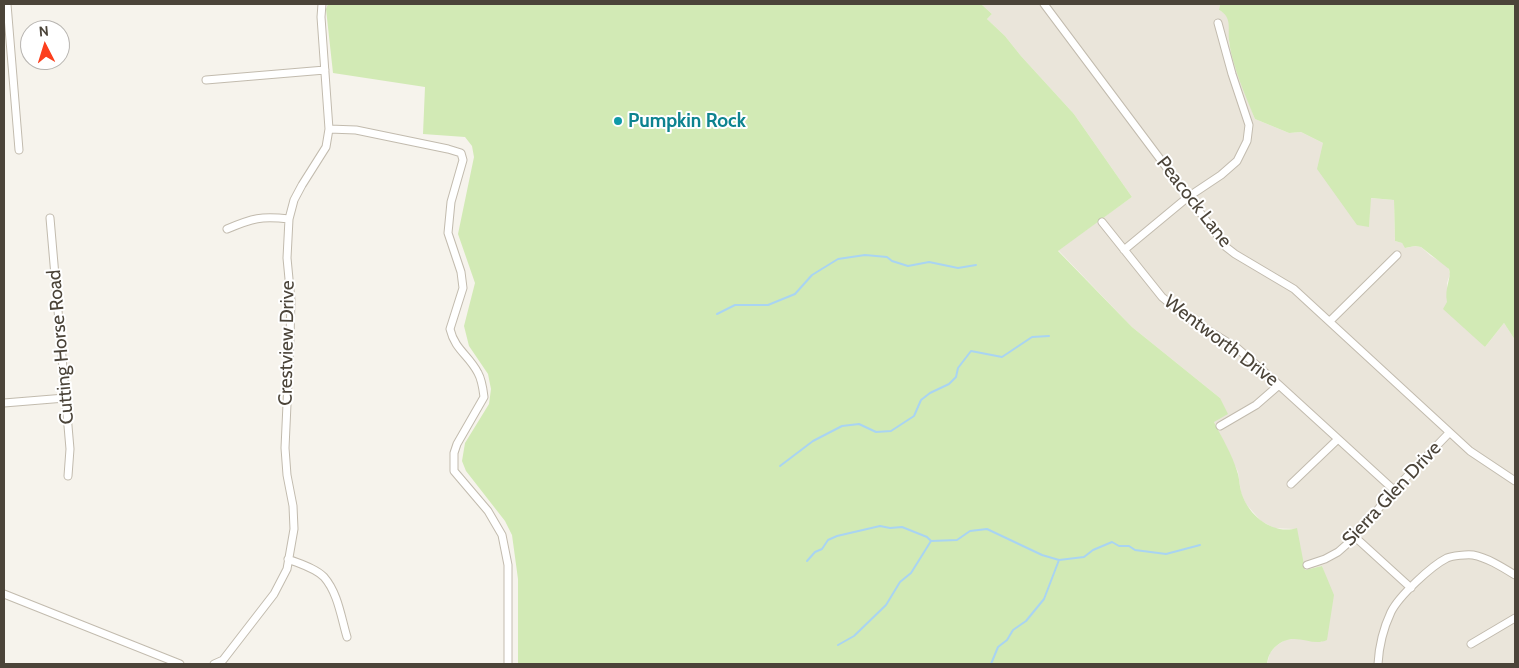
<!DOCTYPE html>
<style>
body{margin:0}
#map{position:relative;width:1519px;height:668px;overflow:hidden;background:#f6f3ec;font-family:Cabin,sans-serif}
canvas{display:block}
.frame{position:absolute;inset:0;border:5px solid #4b4439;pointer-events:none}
.north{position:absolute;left:20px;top:20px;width:50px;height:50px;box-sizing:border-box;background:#fff;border:1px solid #b7b4b0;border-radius:50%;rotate:355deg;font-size:14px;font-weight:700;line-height:20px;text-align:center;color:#4b4439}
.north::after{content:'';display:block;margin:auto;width:18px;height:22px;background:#fc3f1d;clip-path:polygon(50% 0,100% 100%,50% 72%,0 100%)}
</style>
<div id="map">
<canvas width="1519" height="668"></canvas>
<div class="frame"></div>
<div class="north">N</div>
</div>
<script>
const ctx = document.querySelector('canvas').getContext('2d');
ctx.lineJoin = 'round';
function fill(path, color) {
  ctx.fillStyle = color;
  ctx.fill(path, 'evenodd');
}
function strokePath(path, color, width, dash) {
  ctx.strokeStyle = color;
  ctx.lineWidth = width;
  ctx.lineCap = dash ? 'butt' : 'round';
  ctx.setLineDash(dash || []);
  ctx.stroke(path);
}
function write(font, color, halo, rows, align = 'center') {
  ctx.font = font + ' Cabin,sans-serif';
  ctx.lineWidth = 4;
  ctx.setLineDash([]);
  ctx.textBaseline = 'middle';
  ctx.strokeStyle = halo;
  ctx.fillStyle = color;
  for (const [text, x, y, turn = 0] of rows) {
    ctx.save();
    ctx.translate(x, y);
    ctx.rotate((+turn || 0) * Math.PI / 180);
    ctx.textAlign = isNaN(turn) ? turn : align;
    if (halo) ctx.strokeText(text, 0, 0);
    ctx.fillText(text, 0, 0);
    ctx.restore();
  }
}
fill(new Path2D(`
 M981,4H1220L1219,10L1225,13L1229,18V43L1236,69L1255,119L1289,133L1301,132L1323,143L1369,227L1370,198L1394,200L1395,241L1402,243L1406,248L1415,246L1421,247L1431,256L1448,266L1450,274L1447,283V302L1485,347L1504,323L1515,340V664H1267L1270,653L1276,646L1285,640L1300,638L1322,642L1326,578L1322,566L1305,570L1294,529L1274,528L1261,521L1246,504L1241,493L1238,472L1214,422L1220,398L1132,327L1058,250L1132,197L1074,114L1021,56L1005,36L987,19L992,14Z`), '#eae5da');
fill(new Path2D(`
 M328,4H981L992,14L987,19L1005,36L1021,56L1074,114L1132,197L1058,251L1132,327L1220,398L1228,414L1214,422C1222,438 1232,454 1237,471C1240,479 1239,488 1243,497C1251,518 1275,535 1297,528L1305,570L1322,566L1334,595L1327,640C1311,648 1294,629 1275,647C1270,652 1268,657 1267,664H518V579L512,535L505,521L466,471L462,461L465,443L489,404L491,389L488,374L469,346L464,326L475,283L458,234L474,157L472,146L465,137L423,134L425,87L333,73L326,9Z
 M1220,4H1515V340L1504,323L1485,347L1443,309L1447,302C1444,288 1452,278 1449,269L1421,247L1415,246L1405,248L1402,243L1395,241L1394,200L1371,198L1369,227L1357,225L1317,169L1323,143L1301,132L1289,133L1255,119C1246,97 1231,63 1229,40C1228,27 1232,17 1219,10Z`), '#d2eab5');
strokePath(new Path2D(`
 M717,314L735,305H768L795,294L812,275L838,259L865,255L887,257L892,261L908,266L929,262L958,268L976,265
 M780,466L813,441L842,426L859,424L876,432L891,431L914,416L921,400L930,393L949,384L956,377L958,368L971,351L1002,357L1032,337L1049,336
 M807,561L815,552L822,549L828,540L837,536L880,526L890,528L902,527L927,537L931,541L957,540L970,531L987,529L1042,555L1059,560
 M838,645L854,636L886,605L900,582L911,573L931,541
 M991,664L998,647L1007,640L1013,630L1026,621L1044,599L1059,560L1084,557L1093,550L1112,542L1119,546H1129L1135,550L1166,554L1200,545`), '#a9d4f2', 2);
const minor = new Path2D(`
 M7,4L19,150
 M1044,4L1226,247L1235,254L1294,289L1470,451L1515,481
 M206,80L325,70
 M329,129L356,130L448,149L461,153L463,160L451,202L448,233L461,272L463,288L450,329C455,350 469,355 478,373C482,380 483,389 484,397L457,444L454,453V471L488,511L502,535L508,565V664
 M50,218L70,449L68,476
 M1102,222L1162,297L1185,316L1237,348L1279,385L1394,490
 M227,229C253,218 261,216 289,219
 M1124,250L1188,197L1221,175L1237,161L1247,141L1249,125L1232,74L1218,23
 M1330,321L1397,255
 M4,403L65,398
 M1220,426L1256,405L1279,385
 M1291,484L1337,440
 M1355,537L1411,588
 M288,559C300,564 315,568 324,577C338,593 341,617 347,637
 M1307,565L1325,559L1338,552L1355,537L1394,490L1449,433
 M4,594L180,664
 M1471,644L1515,618
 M214,664L223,660L274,594L287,569L294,529L293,506L287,475L285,448L290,338L291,300L287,258L289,219L294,200L302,185L326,147L329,129L321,17L322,4
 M1378,664C1379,646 1383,629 1391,612C1399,596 1431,566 1447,558C1452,556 1467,554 1473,555C1488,558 1502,567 1515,575`);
strokePath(minor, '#c2bbae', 9);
strokePath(minor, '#fff', 7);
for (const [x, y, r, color] of [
 [618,121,5,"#0f9aa8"]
]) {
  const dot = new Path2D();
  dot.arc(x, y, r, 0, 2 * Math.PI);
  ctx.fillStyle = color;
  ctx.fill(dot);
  strokePath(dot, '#fff', 2);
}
write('bold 19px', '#0d838f', '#fff', [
 ["Pumpkin Rock",628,121]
], 'left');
write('19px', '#4b4439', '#fff', [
 ["Peacock Lane",1194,202,52],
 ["Wentworth Drive",1221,341,37],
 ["Crestview Drive",287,343,-89],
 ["Cutting Horse Road",61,347,-95],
 ["Sierra Glen Drive",1392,494,-47]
]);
</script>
